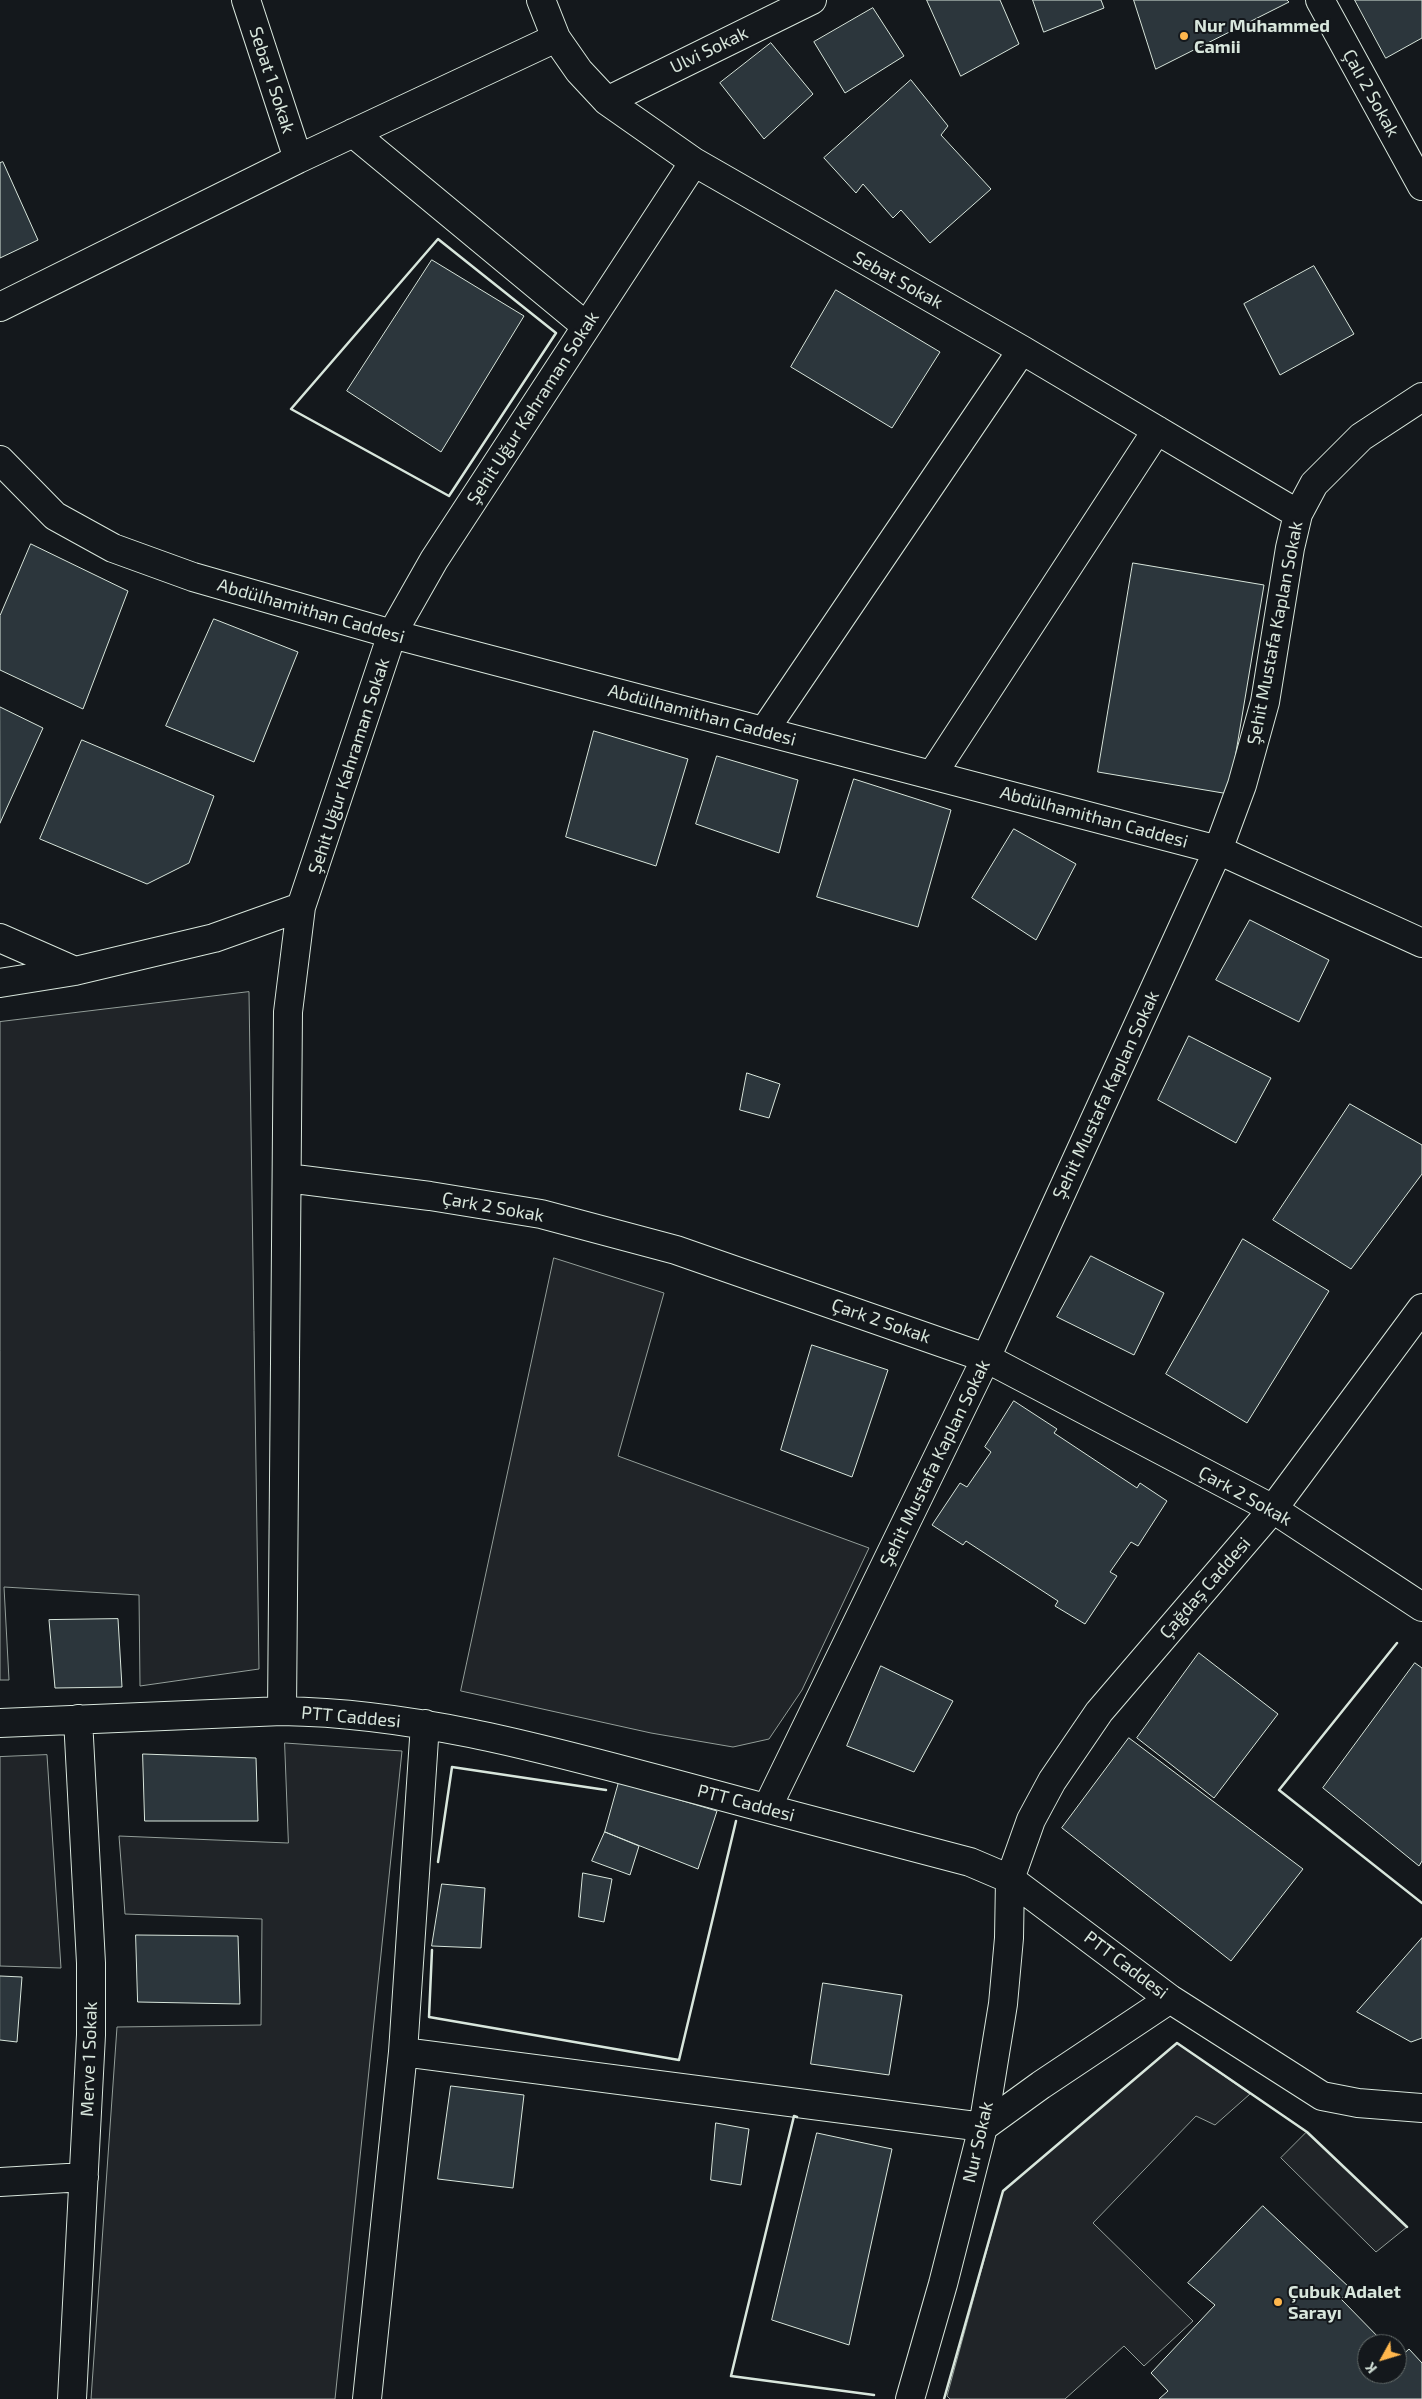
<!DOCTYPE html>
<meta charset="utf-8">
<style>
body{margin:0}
#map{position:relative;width:1422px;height:2399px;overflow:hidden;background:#14181c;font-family:"Exo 2",sans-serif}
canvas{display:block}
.north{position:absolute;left:1357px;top:2334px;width:50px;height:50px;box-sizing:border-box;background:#14181c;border:1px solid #626a69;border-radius:50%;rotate:231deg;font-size:14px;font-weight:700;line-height:20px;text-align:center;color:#d8e6dc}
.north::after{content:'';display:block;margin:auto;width:18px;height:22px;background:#ffb74d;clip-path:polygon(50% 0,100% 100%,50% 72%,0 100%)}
</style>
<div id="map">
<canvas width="1422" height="2399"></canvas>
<div class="north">K</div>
</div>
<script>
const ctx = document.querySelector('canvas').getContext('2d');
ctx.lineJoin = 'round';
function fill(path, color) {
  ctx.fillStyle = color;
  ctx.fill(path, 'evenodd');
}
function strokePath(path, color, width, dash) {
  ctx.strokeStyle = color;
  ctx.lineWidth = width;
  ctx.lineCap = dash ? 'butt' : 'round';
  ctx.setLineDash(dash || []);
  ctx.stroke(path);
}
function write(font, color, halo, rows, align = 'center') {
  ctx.font = font + ' "Exo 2",sans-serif';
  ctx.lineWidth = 4;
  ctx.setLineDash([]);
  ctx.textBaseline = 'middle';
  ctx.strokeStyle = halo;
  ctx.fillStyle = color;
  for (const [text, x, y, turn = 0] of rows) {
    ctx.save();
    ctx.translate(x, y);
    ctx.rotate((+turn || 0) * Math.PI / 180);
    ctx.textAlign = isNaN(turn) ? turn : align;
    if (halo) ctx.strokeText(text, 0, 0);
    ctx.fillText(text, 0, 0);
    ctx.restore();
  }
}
const green = new Path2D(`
 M249,992L259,1669L140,1686L139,1595L4,1587L9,1680H0V1022Z
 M554,1258L664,1293L618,1456L869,1548L802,1690L769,1739L733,1747L651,1733L461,1691Z
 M285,1743L402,1751L335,2399H91L117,2027L261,2025L262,1919L125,1914L119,1836L288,1843Z
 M47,1755L61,1968L0,1966V1757Z
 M1177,2043L1250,2094L1215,2125L1196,2116L1093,2223L1193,2321L1144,2366L1124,2346L1065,2399H950L947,2396L1003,2191Z
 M1307,2132L1407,2227L1376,2252L1281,2158Z`);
fill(green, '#202428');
strokePath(green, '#939e99', 1);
const building = new Path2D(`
 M927,0H1000L1019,44L961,76Z
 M1033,0H1101L1104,8L1044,32Z
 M1134,0H1287L1289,2L1156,69Z
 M1355,0H1422V38L1386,58Z
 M873,8L904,56L845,93L814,42Z
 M771,43L813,94L764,139L720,83Z
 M911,80L948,126L941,135L991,189L930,243L901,210L893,218L863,184L856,193L824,158Z
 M3,162L38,240L0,258V163Z
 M432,260L524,316L441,452L347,391Z
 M1314,266L1354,334L1280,375L1244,304Z
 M836,290L940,352L892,428L791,367Z
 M31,544L128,591L83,709L0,670V616Z
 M1133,563L1264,585L1229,794L1098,772Z
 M214,619L298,652L254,762L166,726Z
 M0,707L43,728L0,823Z
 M594,731L688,759L656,866L566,837Z
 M82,740L214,796L189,863L147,884L40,839Z
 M717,756L798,780L779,853L696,824Z
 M854,779L951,810L918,927L817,897Z
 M1014,829L1076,864L1036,940L972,898Z
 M1250,920L1329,960L1299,1022L1216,980Z
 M1189,1036L1271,1078L1236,1143L1158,1100Z
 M747,1073L780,1084L769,1118L740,1110Z
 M1350,1104L1422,1145V1174L1351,1269L1273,1220Z
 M1243,1239L1329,1291L1247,1423L1166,1374Z
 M1091,1256L1164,1293L1134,1355L1057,1317Z
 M812,1345L888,1370L852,1477L781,1450Z
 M1014,1401L1057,1429L1054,1433L1137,1488L1140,1483L1167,1501L1138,1546L1131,1542L1110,1572L1117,1576L1085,1624L1055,1606L1058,1601L966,1541L963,1545L932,1525L960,1483L967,1487L991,1452L985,1447Z
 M118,1619L122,1687L55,1688L49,1620Z
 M1199,1653L1278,1714L1214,1798L1137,1738Z
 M1415,1663L1422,1668V1861L1419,1866L1323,1788Z
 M881,1666L953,1701L914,1772L847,1746Z
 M1129,1738L1303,1869L1231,1961L1062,1828Z
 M143,1754L256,1758L258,1821H145Z
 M619,1782L717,1811L698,1869L605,1832Z
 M605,1832L639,1846L630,1875L592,1861Z
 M583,1873L612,1879L604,1922L579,1917Z
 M442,1884L485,1888L481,1948L432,1946Z
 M136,1935L238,1936L240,2004L138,2002Z
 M1422,1938V2038L1411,2042L1357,2012Z
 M0,1976L22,1977L17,2042L0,2040Z
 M823,1983L902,1995L889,2075L811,2064Z
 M451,2086L524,2095L513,2188L438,2179Z
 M716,2123L749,2129L741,2185L711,2180Z
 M817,2133L892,2149L849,2345L772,2320Z
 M1263,2206L1351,2289L1341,2299L1385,2344H1367V2374H1397V2356L1399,2358L1409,2349L1422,2363V2399H1159L1168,2391L1151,2373L1215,2305L1188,2283Z`);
fill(building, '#2c363c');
strokePath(building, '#d8e6dc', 1);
const minor = new Path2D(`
 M246,0L298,159
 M541,0L556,38L579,71L607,101L694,162L1022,350L1298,514
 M1320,0L1422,186
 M607,101L812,0
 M353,133L586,326
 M0,307L298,159L556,38
 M0,460L55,516L113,548L193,577L392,634L1218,850L1422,943
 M764,731L1022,350
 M932,775L1157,430
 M0,938L75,971
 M0,983L75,971L214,938L301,907L392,634L434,560L694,162
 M287,1178L430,1196L541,1214L676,1250L986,1358L1273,1509L1422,1607
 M282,1711L288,1012L301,907
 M0,1723L282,1711C410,1713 534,1746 657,1779C761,1807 866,1835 970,1862L1010,1879L1170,1999L1322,2096L1358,2103L1422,2108
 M767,1808L986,1358L1218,850L1242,785L1265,702L1290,548L1298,514L1314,484L1361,437L1422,397
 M403,2052L983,2127L1041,2085L1170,1999
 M0,2182L84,2177
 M72,2399L91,2035V1963L78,1719
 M367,2399L403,2052L425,1724
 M910,2399L943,2284L983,2127L1003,2004L1009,1938L1010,1879L1031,1820L1052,1781L1099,1712L1273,1509L1422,1308`);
strokePath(minor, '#d8e6dc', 30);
strokePath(minor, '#14181c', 28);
strokePath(new Path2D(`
 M438,239L556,333L449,496L291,409Z
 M1397,1643L1279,1790L1422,1903
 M438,1862L452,1767L606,1790
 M432,1950L429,2017L679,2060L736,1821
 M797,2117L794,2116L731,2376L874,2395
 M944,2399L1003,2191L1177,2043L1307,2132L1407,2227`), '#d8e6dc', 2.5);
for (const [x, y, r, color] of [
 [1184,36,5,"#ffb74d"],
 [1278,2302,5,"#ffb74d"]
]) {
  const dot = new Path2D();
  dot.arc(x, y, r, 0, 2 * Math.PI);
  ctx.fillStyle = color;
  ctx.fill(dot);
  strokePath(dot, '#14181c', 2);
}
write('bold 18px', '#d8e6dc', '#14181c', [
 ["Nur Muhammed",1194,26],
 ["Camii",1194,47],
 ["Çubuk Adalet",1288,2292],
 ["Sarayı",1288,2313]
], 'left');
write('18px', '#d8e6dc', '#14181c', [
 ["Ulvi Sokak",709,50,-26],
 ["Sebat 1 Sokak",272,80,72],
 ["Çalı 2 Sokak",1371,93,61],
 ["Sebat Sokak",898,280,29],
 ["Şehit Uğur Kahraman Sokak",533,408,-57],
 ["Abdülhamithan Caddesi",311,611,16],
 ["Şehit Mustafa Kaplan Sokak",1275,633,-79],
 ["Abdülhamithan Caddesi",702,715,15],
 ["Şehit Uğur Kahraman Sokak",349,766,-72],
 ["Abdülhamithan Caddesi",1094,817,15],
 ["Şehit Mustafa Kaplan Sokak",1106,1095,-65],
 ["Çark 2 Sokak",493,1207,10],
 ["Çark 2 Sokak",881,1321,19],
 ["Şehit Mustafa Kaplan Sokak",935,1463,-64],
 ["Çark 2 Sokak",1245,1496,29],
 ["Çağdaş Caddesi",1205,1588,-49],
 ["PTT Caddesi",351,1717,5],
 ["PTT Caddesi",746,1803,15],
 ["PTT Caddesi",1126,1965,37],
 ["Merve 1 Sokak",89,2059,-88],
 ["Nur Sokak",978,2142,-77]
]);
</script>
